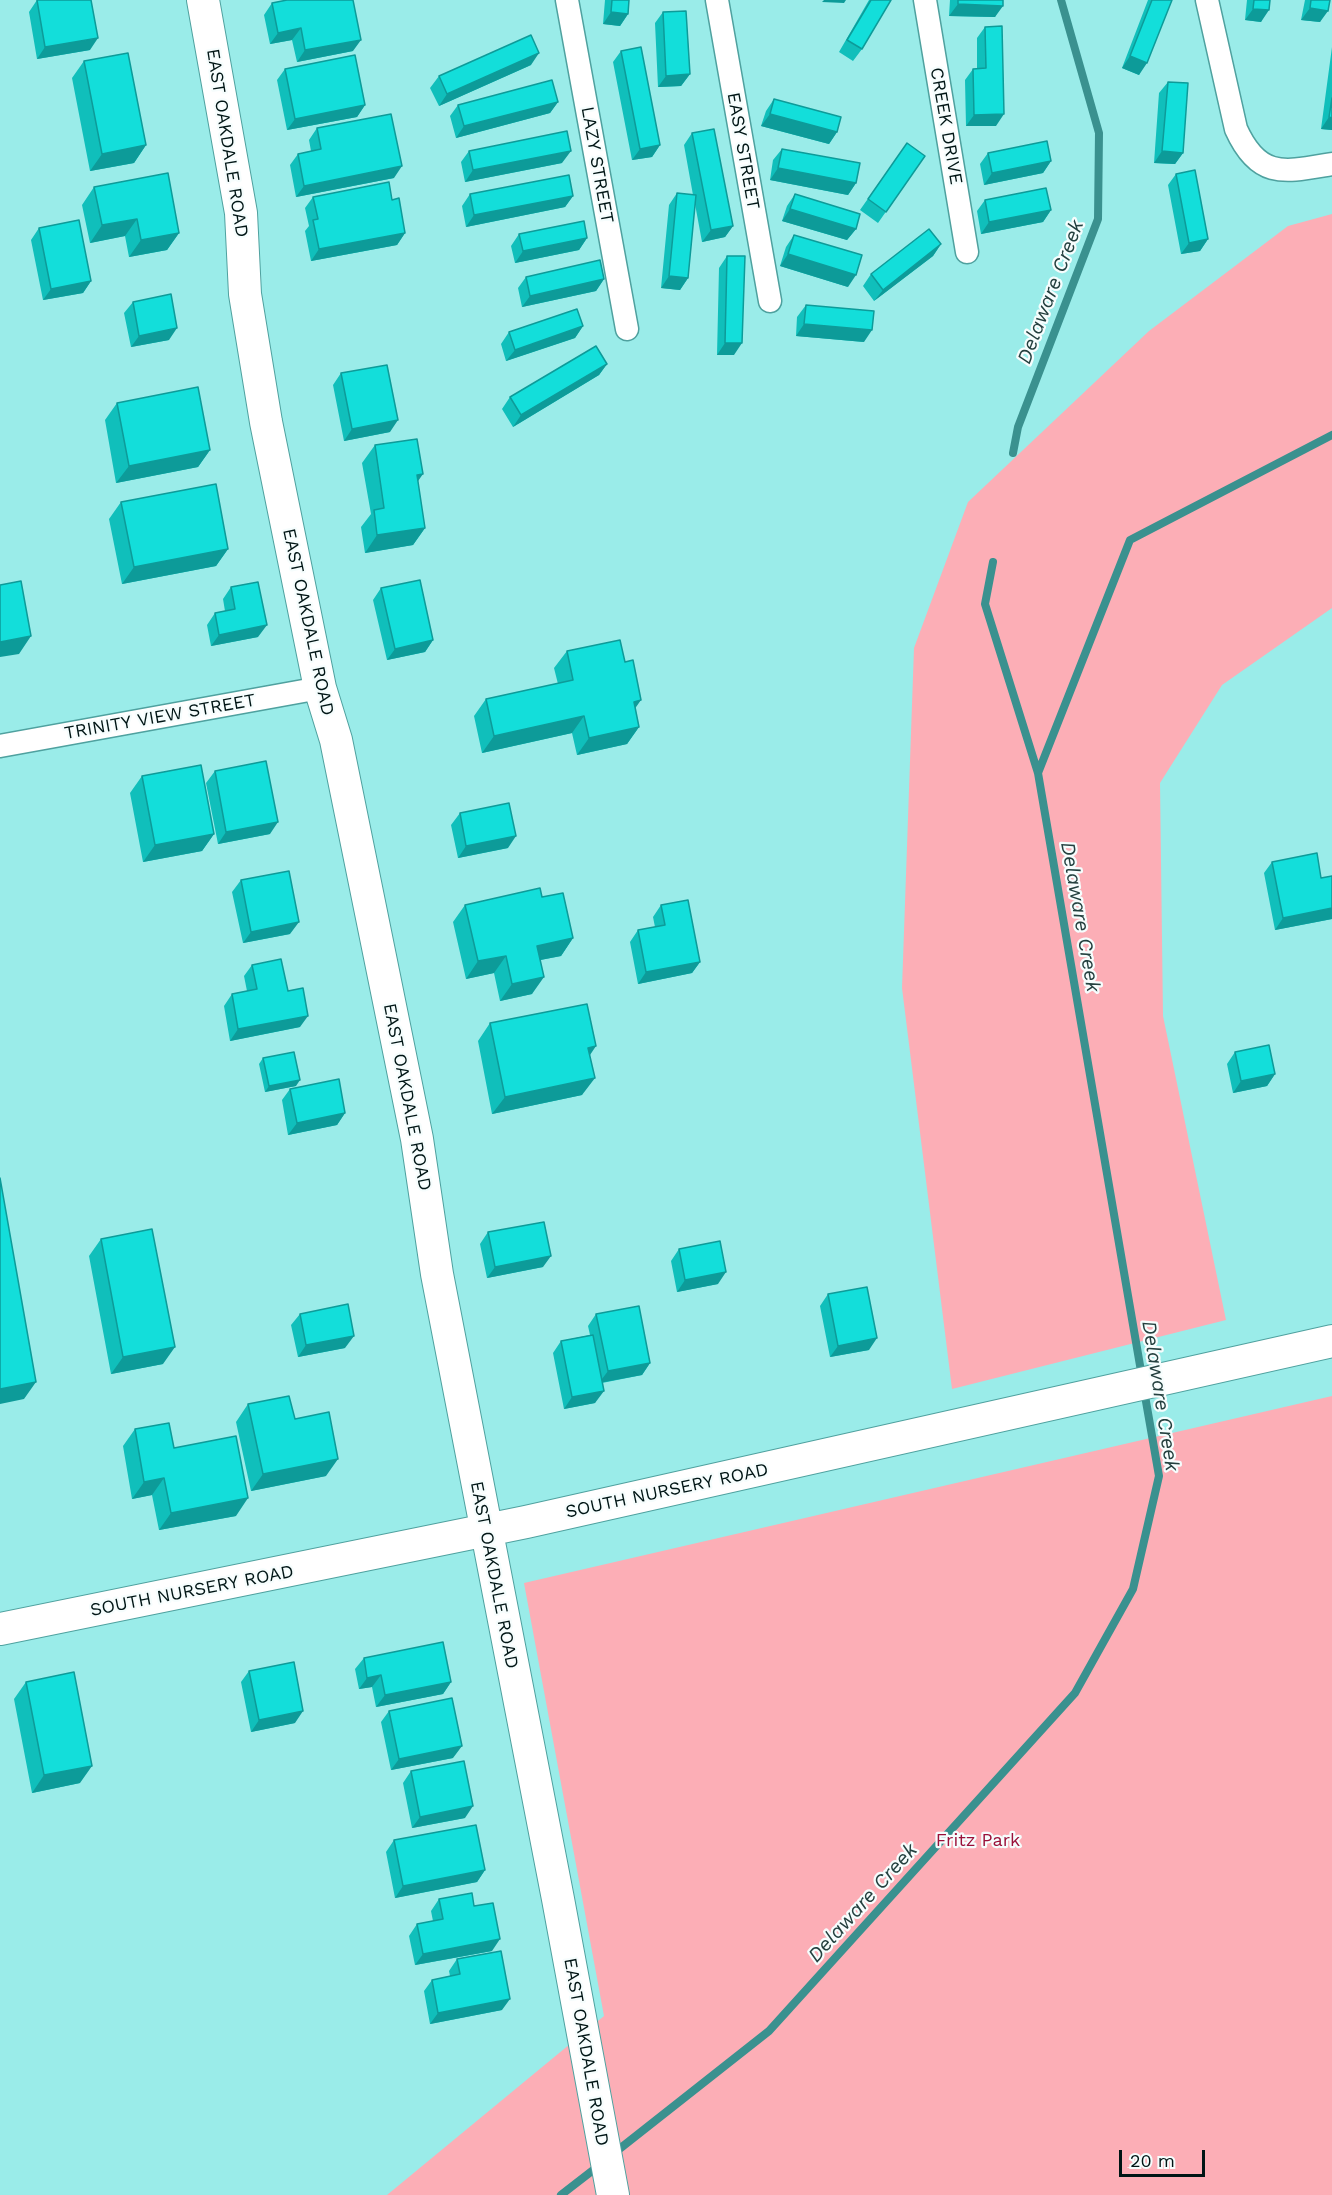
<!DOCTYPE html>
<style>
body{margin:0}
#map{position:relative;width:1332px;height:2195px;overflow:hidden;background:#9aece9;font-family:"Work Sans",sans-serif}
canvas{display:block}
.scale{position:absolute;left:1119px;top:2150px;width:86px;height:27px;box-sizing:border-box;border:3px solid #001515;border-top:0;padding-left:8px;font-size:18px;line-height:21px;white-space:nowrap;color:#001515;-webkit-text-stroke:4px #f6fdfd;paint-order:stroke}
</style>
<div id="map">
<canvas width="1332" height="2195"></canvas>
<div class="scale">20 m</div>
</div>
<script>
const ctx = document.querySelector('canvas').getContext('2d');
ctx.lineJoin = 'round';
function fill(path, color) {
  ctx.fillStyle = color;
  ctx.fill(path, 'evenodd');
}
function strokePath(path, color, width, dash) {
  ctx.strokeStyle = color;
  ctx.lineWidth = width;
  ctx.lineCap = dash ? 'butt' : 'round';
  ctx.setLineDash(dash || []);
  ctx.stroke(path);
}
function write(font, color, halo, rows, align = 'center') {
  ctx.font = font + ' "Work Sans",sans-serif';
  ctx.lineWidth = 4.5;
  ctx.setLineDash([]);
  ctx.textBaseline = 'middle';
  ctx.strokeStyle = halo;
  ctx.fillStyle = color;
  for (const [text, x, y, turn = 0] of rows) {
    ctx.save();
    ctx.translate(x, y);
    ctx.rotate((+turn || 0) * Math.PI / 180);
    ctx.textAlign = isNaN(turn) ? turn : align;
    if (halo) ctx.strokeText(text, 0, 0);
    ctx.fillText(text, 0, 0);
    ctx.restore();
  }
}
fill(new Path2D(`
 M1332,214V608L1222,685L1160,783L1163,1016L1226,1320L952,1389L902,988L914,648L968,502L1149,331L1288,226Z
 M1332,1396V2195H387L604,2016L524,1583Z`), '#fcaeb6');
strokePath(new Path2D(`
 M1013,453L1018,427L1098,219L1099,133L1061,0
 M993,562L985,604L1038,773L1142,1377
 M1038,773L1130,540L1332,435
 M613,2154L769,2031L1075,1693L1133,1589L1159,1476L1144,1390
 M561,2195L601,2164`), '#3a918f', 8);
const street = new Path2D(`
 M567,0L627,329
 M717,0L770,301
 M925,0L967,252
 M1207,0L1236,129C1259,180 1285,172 1332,164
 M0,746L320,688`);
const secondary = new Path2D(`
 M203,0L241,213L245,294L266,422L320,688L336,740L417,1139L437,1274L558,1899L613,2195
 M0,1629L526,1522L1332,1341`);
strokePath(street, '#4fa19f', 25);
strokePath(secondary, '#4fa19f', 34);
strokePath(street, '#fff', 22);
strokePath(secondary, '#fff', 32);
fill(new Path2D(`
 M37,0L90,50L37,59L29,12Z
 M605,0H629L628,14L620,26L603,24Z
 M869,0H891L862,49L853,61L839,52Z
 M950,0H1003L995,17L949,16Z
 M1148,0H1172L1139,75L1122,68Z
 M1247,0H1270L1261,22L1245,20Z
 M1305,0H1330L1320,22L1301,20Z
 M272,3L353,51L297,62L292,40L270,44L264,15Z
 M663,12L690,74L681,86L658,87L655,23Z
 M985,27L996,126H966L965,80L973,69H977V38Z
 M1332,47V130L1321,129Z
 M621,51L660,145L652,157L632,160L613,62Z
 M84,61L146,145L134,163L90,171L72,78Z
 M531,65L439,106L430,88L439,76Z
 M285,69L365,105L357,117L287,130L277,80Z
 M1168,82L1183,153L1175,164L1154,163L1159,93Z
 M774,99L837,132L829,144L761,126L766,111Z
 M558,102L550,113L456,138L450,116L458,105Z
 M317,128L394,178L296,197L290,165L298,154L311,151L309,140Z
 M692,133L733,226L725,237L702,242L695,204L688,278L680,290L661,288L669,205L677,193L693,195L684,145Z
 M907,143L925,156L878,223L860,210Z
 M782,149L856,183L848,195L770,180L773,160Z
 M469,151L562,163L465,182L461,162Z
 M988,153L1051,161L1043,173L984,185L980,164Z
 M1176,174L1208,239L1200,251L1181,254L1168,185Z
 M94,187L179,233L167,250L129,257L125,236L90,243L82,205Z
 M470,194L573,196L565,207L466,227L462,206Z
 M795,194L856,229L847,240L782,221L787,206Z
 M313,197L392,200L405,233L397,245L311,261L305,231L309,226L305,208Z
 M985,200L1051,210L1043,222L981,234L977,211Z
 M39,228L91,281L83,293L43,300L31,240Z
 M519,234L587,238L579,250L515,263L511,246Z
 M794,235L848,287L780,266L786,247Z
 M941,244L933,256L874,301L863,286L871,274Z
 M727,256L734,355H717L719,268Z
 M526,277L604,279L596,291L522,307L518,288Z
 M133,302L169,340L131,347L124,313Z
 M806,305L864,342L796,336L797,317Z
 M583,326L575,338L506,361L501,344L509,332Z
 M607,364L599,375L513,427L502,409L510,397Z
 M341,373L390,432L344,441L333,385Z
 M117,403L210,450L198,467L116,483L105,420Z
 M375,445L418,482L425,528L413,545L365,553L361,527L371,514L362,463Z
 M121,502L228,549L216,566L122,584L109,519Z
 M231,587L258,637L211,646L207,625L215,613L225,611L223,599Z
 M381,588L433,640L425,652L387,660L373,600Z
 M567,651L635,709L639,727L627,744L577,755L572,733L482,753L474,716L486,699L558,684L554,668Z
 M215,771L270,834L218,844L206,783Z
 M142,776L214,834L202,851L143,862L130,793Z
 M460,813L508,848L458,858L451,825Z
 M1272,862L1321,878L1332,876V919L1275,930L1264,873Z
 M241,880L290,934L243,943L232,892Z
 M542,897L573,938L561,956L540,960L532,994L500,1001L494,973L466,979L453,922L465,905Z
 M661,905L700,962L692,973L638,984L630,942L638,930L655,927L653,917Z
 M252,965L288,991L300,1027L230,1041L224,1006L232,994L247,991L244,976Z
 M490,1023L590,1055L582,1095L492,1114L478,1041Z
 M1235,1052L1275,1074L1267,1086L1233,1093L1227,1064Z
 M263,1058L296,1086L265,1092L259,1064Z
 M290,1089L345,1113L337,1125L288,1135L282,1100Z
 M488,1232L543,1267L487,1278L480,1244Z
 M101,1239L163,1364L111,1374L89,1256Z
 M679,1249L718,1284L677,1292L671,1261Z
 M828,1294L869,1350L830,1357L820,1306Z
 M300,1314L345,1348L298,1357L291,1325Z
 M596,1314L650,1363L642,1375L602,1383L595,1403L564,1409L553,1353L561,1341L590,1335L588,1326Z
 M248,1404L295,1419L326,1476L251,1491L236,1422Z
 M135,1429L236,1516L159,1530L152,1495L132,1499L123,1446Z
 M364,1658L451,1682L443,1694L376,1707L372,1687L359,1689L355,1669Z
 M249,1671L295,1723L251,1732L241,1682Z
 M26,1682L80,1783L32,1793L14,1699Z
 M389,1711L453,1758L391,1770L381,1722Z
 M411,1771L465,1818L412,1828L403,1783Z
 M394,1840L485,1870L477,1882L395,1898L386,1852Z
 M439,1899L474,1906L492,1951L415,1965L409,1936L417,1924L433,1921L431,1911Z
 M457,1959L502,2010L430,2024L424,1991L432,1980L450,1976L449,1971Z`), '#10bfbb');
fill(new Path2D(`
 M824,0H846L844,3L822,2Z
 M958,4L1003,6L995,17L949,16Z
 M1310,8L1328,11L1320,22L1301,20Z
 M1253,9L1269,10L1261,22L1245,20Z
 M611,12L628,14L620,26L603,24Z
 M301,28L292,40L270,44L278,33Z
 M98,38L90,50L37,59L45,47Z
 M361,40L353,51L297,62L305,50Z
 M539,53L531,65L439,106L447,94Z
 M1130,56L1147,63L1139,75L1122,68Z
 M690,74L681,86L658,87L666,76Z
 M558,102L550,113L456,138L464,126Z
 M365,105L357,117L287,130L295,119Z
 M770,114L837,132L829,144L761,126Z
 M1004,114L996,126H966L974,115Z
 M1329,117L1332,118V130L1321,129Z
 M146,145L134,163L90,171L102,154Z
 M660,145L652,157L632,160L640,149Z
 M571,151L562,163L465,182L473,170Z
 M1162,151L1183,153L1175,164L1154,163Z
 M1051,161L1043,173L984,185L992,173Z
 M402,166L394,178L296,197L304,186Z
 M778,168L856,183L848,195L770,180Z
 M573,196L565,207L466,227L474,215Z
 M790,209L856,229L847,240L782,221Z
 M1051,210L1043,222L981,234L989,222Z
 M137,219L125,236L90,243L102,225Z
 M733,226L725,237L702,242L711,230Z
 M179,233L167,250L129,257L141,240Z
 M405,233L397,245L311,261L319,249Z
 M587,238L579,250L515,263L523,251Z
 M1208,239L1200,251L1181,254L1189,243Z
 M941,244L933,256L874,301L883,290Z
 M788,254L856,275L848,287L780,266Z
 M669,276L688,278L680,290L661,288Z
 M604,279L596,291L522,307L530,296Z
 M91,281L83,293L43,300L51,289Z
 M804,324L872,330L864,342L796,336Z
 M583,326L575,338L506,361L515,350Z
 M177,328L169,340L131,347L139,336Z
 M725,343H742L734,355H717Z
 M607,364L599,375L513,427L521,415Z
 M398,420L390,432L344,441L352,429Z
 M210,450L198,467L116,483L129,466Z
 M423,474L411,491L417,475Z
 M425,528L413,545L365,553L377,535Z
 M228,549L216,566L122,584L134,567Z
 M267,625L258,637L211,646L219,635Z
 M31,636L19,654L0,657V642Z
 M433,640L425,652L387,660L395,649Z
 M641,700L629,717L634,702Z
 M584,716L572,733L482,753L494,736Z
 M639,727L627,744L577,755L589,738Z
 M278,822L270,834L218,844L226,832Z
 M214,834L202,851L143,862L155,845Z
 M516,836L508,848L458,858L466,846Z
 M1332,908V919L1275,930L1283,918Z
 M299,922L290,934L243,943L251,932Z
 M573,938L561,956L525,963L537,946Z
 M506,956L494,973L466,979L478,961Z
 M700,962L692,973L638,984L646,972Z
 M544,977L532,994L500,1001L512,984Z
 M308,1016L300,1027L230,1041L238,1029Z
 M596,1046L584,1064L588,1048Z
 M1275,1074L1267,1086L1233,1093L1241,1081Z
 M595,1078L582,1095L492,1114L505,1097Z
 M300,1080L296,1086L265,1092L269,1086Z
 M345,1113L337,1125L288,1135L297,1123Z
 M551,1256L543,1267L487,1278L495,1267Z
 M726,1272L718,1284L677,1292L685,1280Z
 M354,1336L345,1348L298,1357L306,1345Z
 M877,1338L869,1350L830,1357L838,1346Z
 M175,1347L163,1364L111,1374L123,1357Z
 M650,1363L642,1375L599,1383L608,1371Z
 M36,1382L24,1399L0,1404V1389Z
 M604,1391L595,1403L564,1409L572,1397Z
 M338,1459L326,1476L251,1491L263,1474Z
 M164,1478L152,1495L132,1499L144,1482Z
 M248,1498L236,1516L159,1530L171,1513Z
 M381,1675L372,1687L359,1689L367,1678Z
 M451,1682L443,1694L376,1707L385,1695Z
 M303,1711L295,1723L251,1732L259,1720Z
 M462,1746L453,1758L391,1770L399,1759Z
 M92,1766L80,1783L32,1793L44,1775Z
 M473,1806L465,1818L412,1828L420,1817Z
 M485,1870L477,1882L395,1898L403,1886Z
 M500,1939L492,1951L415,1965L423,1954Z
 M510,1999L502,2010L430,2024L438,2013Z`), '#0d9b99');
const building = new Path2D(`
 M37,0H91L98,38L45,47Z
 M287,0H353L361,40L305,50L301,28L278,33L272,3Z
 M612,0H629L628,14L611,12Z
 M871,0H891L862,49L847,40Z
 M958,0H1003V6L958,4Z
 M1152,0H1172L1147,63L1130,56Z
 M1254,0H1270L1269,10L1253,9Z
 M1311,0H1330L1328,11L1310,8Z
 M686,11L690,74L666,76L663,12Z
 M1002,26L1004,114L974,115L973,69L986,68L985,27Z
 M531,35L539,53L447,94L439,76Z
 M641,47L660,145L640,149L621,51Z
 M128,53L146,145L102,154L84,61Z
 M355,55L365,105L295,119L285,69Z
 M552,80L558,102L464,126L458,105Z
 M1168,82L1188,83L1183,153L1162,151Z
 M1332,98V118L1329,117Z
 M774,99L841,117L837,132L770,114Z
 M391,114L402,166L304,186L298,154L321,149L317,128Z
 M714,129L733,226L711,230L692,133Z
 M567,131L571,151L473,170L469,151Z
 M1047,141L1051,161L992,173L988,153Z
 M907,143L925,156L886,212L868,199Z
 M782,149L860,163L856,183L778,168Z
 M1195,170L1208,239L1189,243L1176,174Z
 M168,173L179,233L141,240L137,219L102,225L94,187Z
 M569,175L573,196L474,215L470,194Z
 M389,182L392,200L399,198L405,233L319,249L313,220L318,219L313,197Z
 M1046,188L1051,210L989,222L985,200Z
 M677,193L696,195L688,278L669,276Z
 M795,194L860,214L856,229L790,209Z
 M79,220L91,281L51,289L39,228Z
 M584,221L587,238L523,251L519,234Z
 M929,229L941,244L883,290L871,274Z
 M794,235L862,255L856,275L788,254Z
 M727,256H745L742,343H725Z
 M600,260L604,279L530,296L526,277Z
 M171,294L177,328L139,336L133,302Z
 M806,305L874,311L872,330L804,324Z
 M577,309L583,326L515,350L509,332Z
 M596,346L607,364L521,415L510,397Z
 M387,365L398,420L352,429L341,373Z
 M198,387L210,450L129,466L117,403Z
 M417,439L423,474L417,475L425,528L377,535L374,510L384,508L375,445Z
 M216,484L228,549L134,567L121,502Z
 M420,580L433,640L395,649L381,588Z
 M21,581L31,636L0,642V585Z
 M258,582L267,625L219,635L215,613L235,609L231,587Z
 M620,640L625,662L633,660L641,700L634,702L639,727L589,738L584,716L494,736L486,699L573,680L567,651Z
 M266,761L278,822L226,832L215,771Z
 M201,765L214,834L155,845L142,776Z
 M509,803L516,836L466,846L460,813Z
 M1317,853L1321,878L1332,876V908L1283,918L1272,862Z
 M289,871L299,922L251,932L241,880Z
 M540,888L542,897L563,893L573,938L537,946L544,977L512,984L506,956L478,961L465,905Z
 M688,900L700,962L646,972L638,930L665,925L661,905Z
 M281,959L288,991L303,988L308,1016L238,1029L232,994L257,989L252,965Z
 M587,1004L596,1046L588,1048L595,1078L505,1097L490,1023Z
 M1269,1045L1275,1074L1241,1081L1235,1052Z
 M294,1052L300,1080L269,1086L263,1058Z
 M339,1079L345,1113L297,1123L290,1089Z
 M0,1178L36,1382L0,1389Z
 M544,1222L551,1256L495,1267L488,1232Z
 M152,1229L175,1347L123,1357L101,1239Z
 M720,1241L726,1272L685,1280L679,1249Z
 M867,1287L877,1338L838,1346L828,1294Z
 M348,1304L354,1336L306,1345L300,1314Z
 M639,1306L650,1363L608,1371L596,1314Z
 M593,1335L604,1391L572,1397L561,1341Z
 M289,1396L295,1419L329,1412L338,1459L263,1474L248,1404Z
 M169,1423L174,1448L236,1436L248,1498L171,1513L164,1478L144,1482L135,1429Z
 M443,1642L451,1682L385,1695L381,1675L367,1678L364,1658Z
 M294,1662L303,1711L259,1720L249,1671Z
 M74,1672L92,1766L44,1775L26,1682Z
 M452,1698L462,1746L399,1759L389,1711Z
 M464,1761L473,1806L420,1817L411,1771Z
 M476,1825L485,1870L403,1886L394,1840Z
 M472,1893L474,1906L493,1903L500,1939L423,1954L417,1924L443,1919L439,1899Z
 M501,1951L510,1999L438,2013L432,1980L460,1974L457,1959Z`);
fill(building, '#13deda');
strokePath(building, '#0d9b99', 1.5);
write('18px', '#001515', '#f6fdfd', [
 ["CREEK DRIVE",946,126,80],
 ["EAST OAKDALE ROAD",227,143,81],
 ["EASY STREET",743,151,80],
 ["LAZY STREET",597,165,80],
 ["EAST OAKDALE ROAD",308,622,78],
 ["TRINITY VIEW STREET",160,717,-10],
 ["EAST OAKDALE ROAD",407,1097,79],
 ["SOUTH NURSERY ROAD",667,1491,-12],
 ["EAST OAKDALE ROAD",494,1575,79],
 ["SOUTH NURSERY ROAD",192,1591,-11],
 ["EAST OAKDALE ROAD",586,2052,80]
]);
write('18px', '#9a1039', '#f6fdfd', [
 ["Fritz Park",978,1841]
]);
write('italic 20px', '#24403f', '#f6fdfd', [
 ["Delaware Creek",1051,292,-69],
 ["Delaware Creek",1080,917,80],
 ["Delaware Creek",1160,1396,81],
 ["Delaware Creek",863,1903,-48]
]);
</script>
